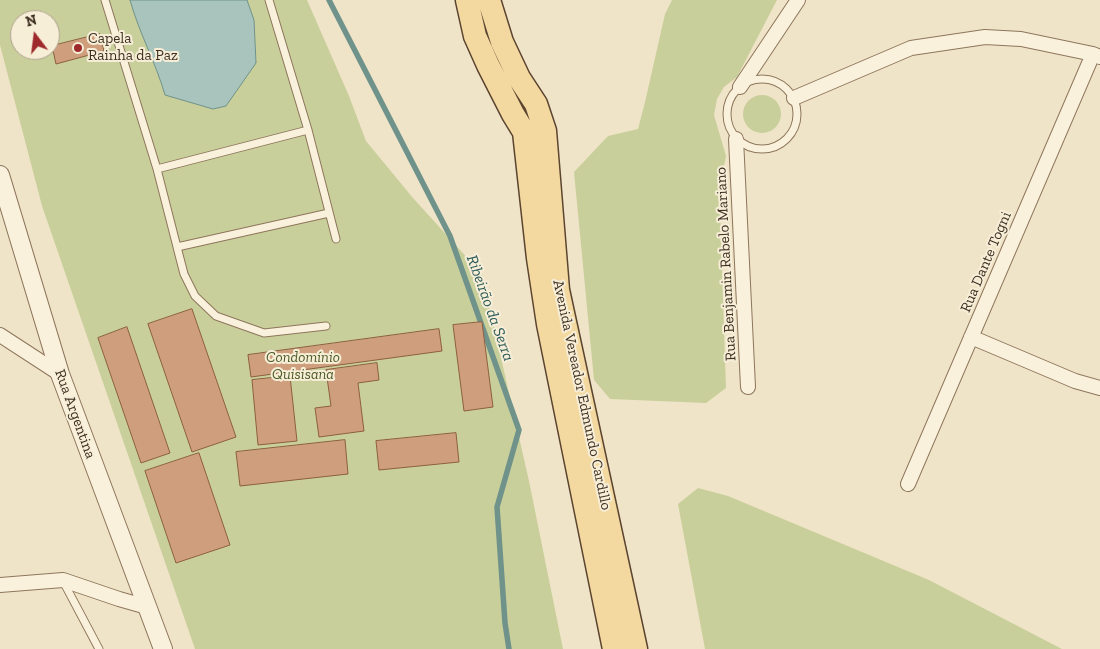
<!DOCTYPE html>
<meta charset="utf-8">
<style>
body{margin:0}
#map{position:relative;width:1100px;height:649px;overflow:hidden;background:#f0e4c8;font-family:"Zilla Slab",serif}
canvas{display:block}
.north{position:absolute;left:10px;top:10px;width:50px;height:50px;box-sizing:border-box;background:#f7eed8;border:1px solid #ada18e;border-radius:50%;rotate:345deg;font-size:14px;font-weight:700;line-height:20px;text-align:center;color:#3d2e20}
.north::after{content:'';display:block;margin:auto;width:18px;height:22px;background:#9e2a2b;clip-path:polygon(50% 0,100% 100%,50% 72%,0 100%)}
</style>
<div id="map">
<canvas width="1100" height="649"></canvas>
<div class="north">N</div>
</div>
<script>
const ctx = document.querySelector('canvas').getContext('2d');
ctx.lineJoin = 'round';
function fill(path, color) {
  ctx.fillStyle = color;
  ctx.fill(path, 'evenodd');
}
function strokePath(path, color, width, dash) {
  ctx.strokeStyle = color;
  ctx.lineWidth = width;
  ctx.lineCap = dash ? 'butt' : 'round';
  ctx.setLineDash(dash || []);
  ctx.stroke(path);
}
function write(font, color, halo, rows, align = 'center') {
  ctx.font = font + ' "Zilla Slab",serif';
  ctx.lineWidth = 4;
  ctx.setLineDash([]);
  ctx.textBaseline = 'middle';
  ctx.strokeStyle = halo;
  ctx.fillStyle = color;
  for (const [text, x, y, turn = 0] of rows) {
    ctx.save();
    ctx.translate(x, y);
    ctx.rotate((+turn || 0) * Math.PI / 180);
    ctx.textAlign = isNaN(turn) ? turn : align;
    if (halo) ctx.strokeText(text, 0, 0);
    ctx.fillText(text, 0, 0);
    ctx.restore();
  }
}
fill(new Path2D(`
 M0,0H307L349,96L366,141L413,198L482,274L529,481L563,649H195L42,206L0,45ZM20,20H50V50H20Z
 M672,0H777L737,77L724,87L717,99L714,115L726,156L721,181L720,206L726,388L706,403L610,399L594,380L574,172L608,136L638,129L645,102L665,14Z
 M743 114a19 19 0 1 1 38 0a19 19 0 1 1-38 0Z
 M698,488L728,496L929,580L1062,649H705L678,504Z`), '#c9cf9b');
const water = new Path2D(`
 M130,0H247L254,20L256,63L226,106L213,109L165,95C156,63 139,33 130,0Z`);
fill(water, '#a9c4bc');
strokePath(water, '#6f938a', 1);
strokePath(new Path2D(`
 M329,0L450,236L519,430L497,507L505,623L509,649`), '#6f938a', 5.5);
const building = new Path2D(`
 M100,34L104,51L56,64L52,46Z
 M192,309L236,437L192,452L148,324Z
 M482,322L493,407L464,411L453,325Z
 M127,327L170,453L141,463L98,338Z
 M439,329L442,351L251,377L248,355Z
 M377,363L379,380L358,383L364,431L319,437L315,408L331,406L326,370Z
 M290,376L297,441L258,445L252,380Z
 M456,433L459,462L379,470L376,441Z
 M345,440L348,474L240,486L236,452Z
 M199,453L230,545L176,563L145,471Z`);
fill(building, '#cf9f7d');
strokePath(building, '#8d5f41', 1);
const service = new Path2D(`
 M105,0L157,169L177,247L329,213
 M269,0L308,130L336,239
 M727 114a35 35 0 1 1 70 0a35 35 0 1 1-70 0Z
 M157,169L308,130
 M177,247L184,274L195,296L216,316L264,333L326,326
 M63,581L99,649`);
const minor = new Path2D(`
 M740,87L798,0
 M794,98L911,48L985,37L1021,39L1093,54L1100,57
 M736,139L748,387
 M0,335L60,374
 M971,337L1075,381L1100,388
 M908,484L1093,54
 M0,585L63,580L119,599L147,607`);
const tertiary = new Path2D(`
 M0,175L60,374L163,649`);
const primary = new Path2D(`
 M467,0L475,36L488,65L513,114L524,132L538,258L548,324L614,649
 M489,0L502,42L519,78L536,104L545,131L558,290L636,649`);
strokePath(service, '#8d765c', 9);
strokePath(minor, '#8d765c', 16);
strokePath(tertiary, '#8d765c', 20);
strokePath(primary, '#5b4430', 25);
strokePath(service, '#faf1dc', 7);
strokePath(minor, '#faf1dc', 14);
strokePath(tertiary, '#faf1dc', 18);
strokePath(primary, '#f3d9a0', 22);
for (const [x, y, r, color] of [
 [78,48,5,"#9e2a2b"]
]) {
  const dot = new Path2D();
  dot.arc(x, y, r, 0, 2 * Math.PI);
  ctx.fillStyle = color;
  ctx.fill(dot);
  strokePath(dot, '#f7eed8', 2);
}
write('15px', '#3d2e20', '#f7eed8', [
 ["Capela",88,39],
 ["Rainha da Paz",88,56]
], 'left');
write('15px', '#3d2e20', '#f7eed8', [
 ["Rua Dante Togni",986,262,-67],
 ["Rua Benjamin Rabelo Mariano",726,264,-93],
 ["Avenida Vereador Edmundo Cardillo",582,395,78],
 ["Rua Argentina",75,414,70]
]);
write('italic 15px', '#4d5a26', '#f7eed8', [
 ["Condomínio",303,358],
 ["Quisisana",303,375]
]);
write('italic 16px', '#2f5d5a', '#f7eed8', [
 ["Ribeirão da Serra",490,308,70]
]);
</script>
